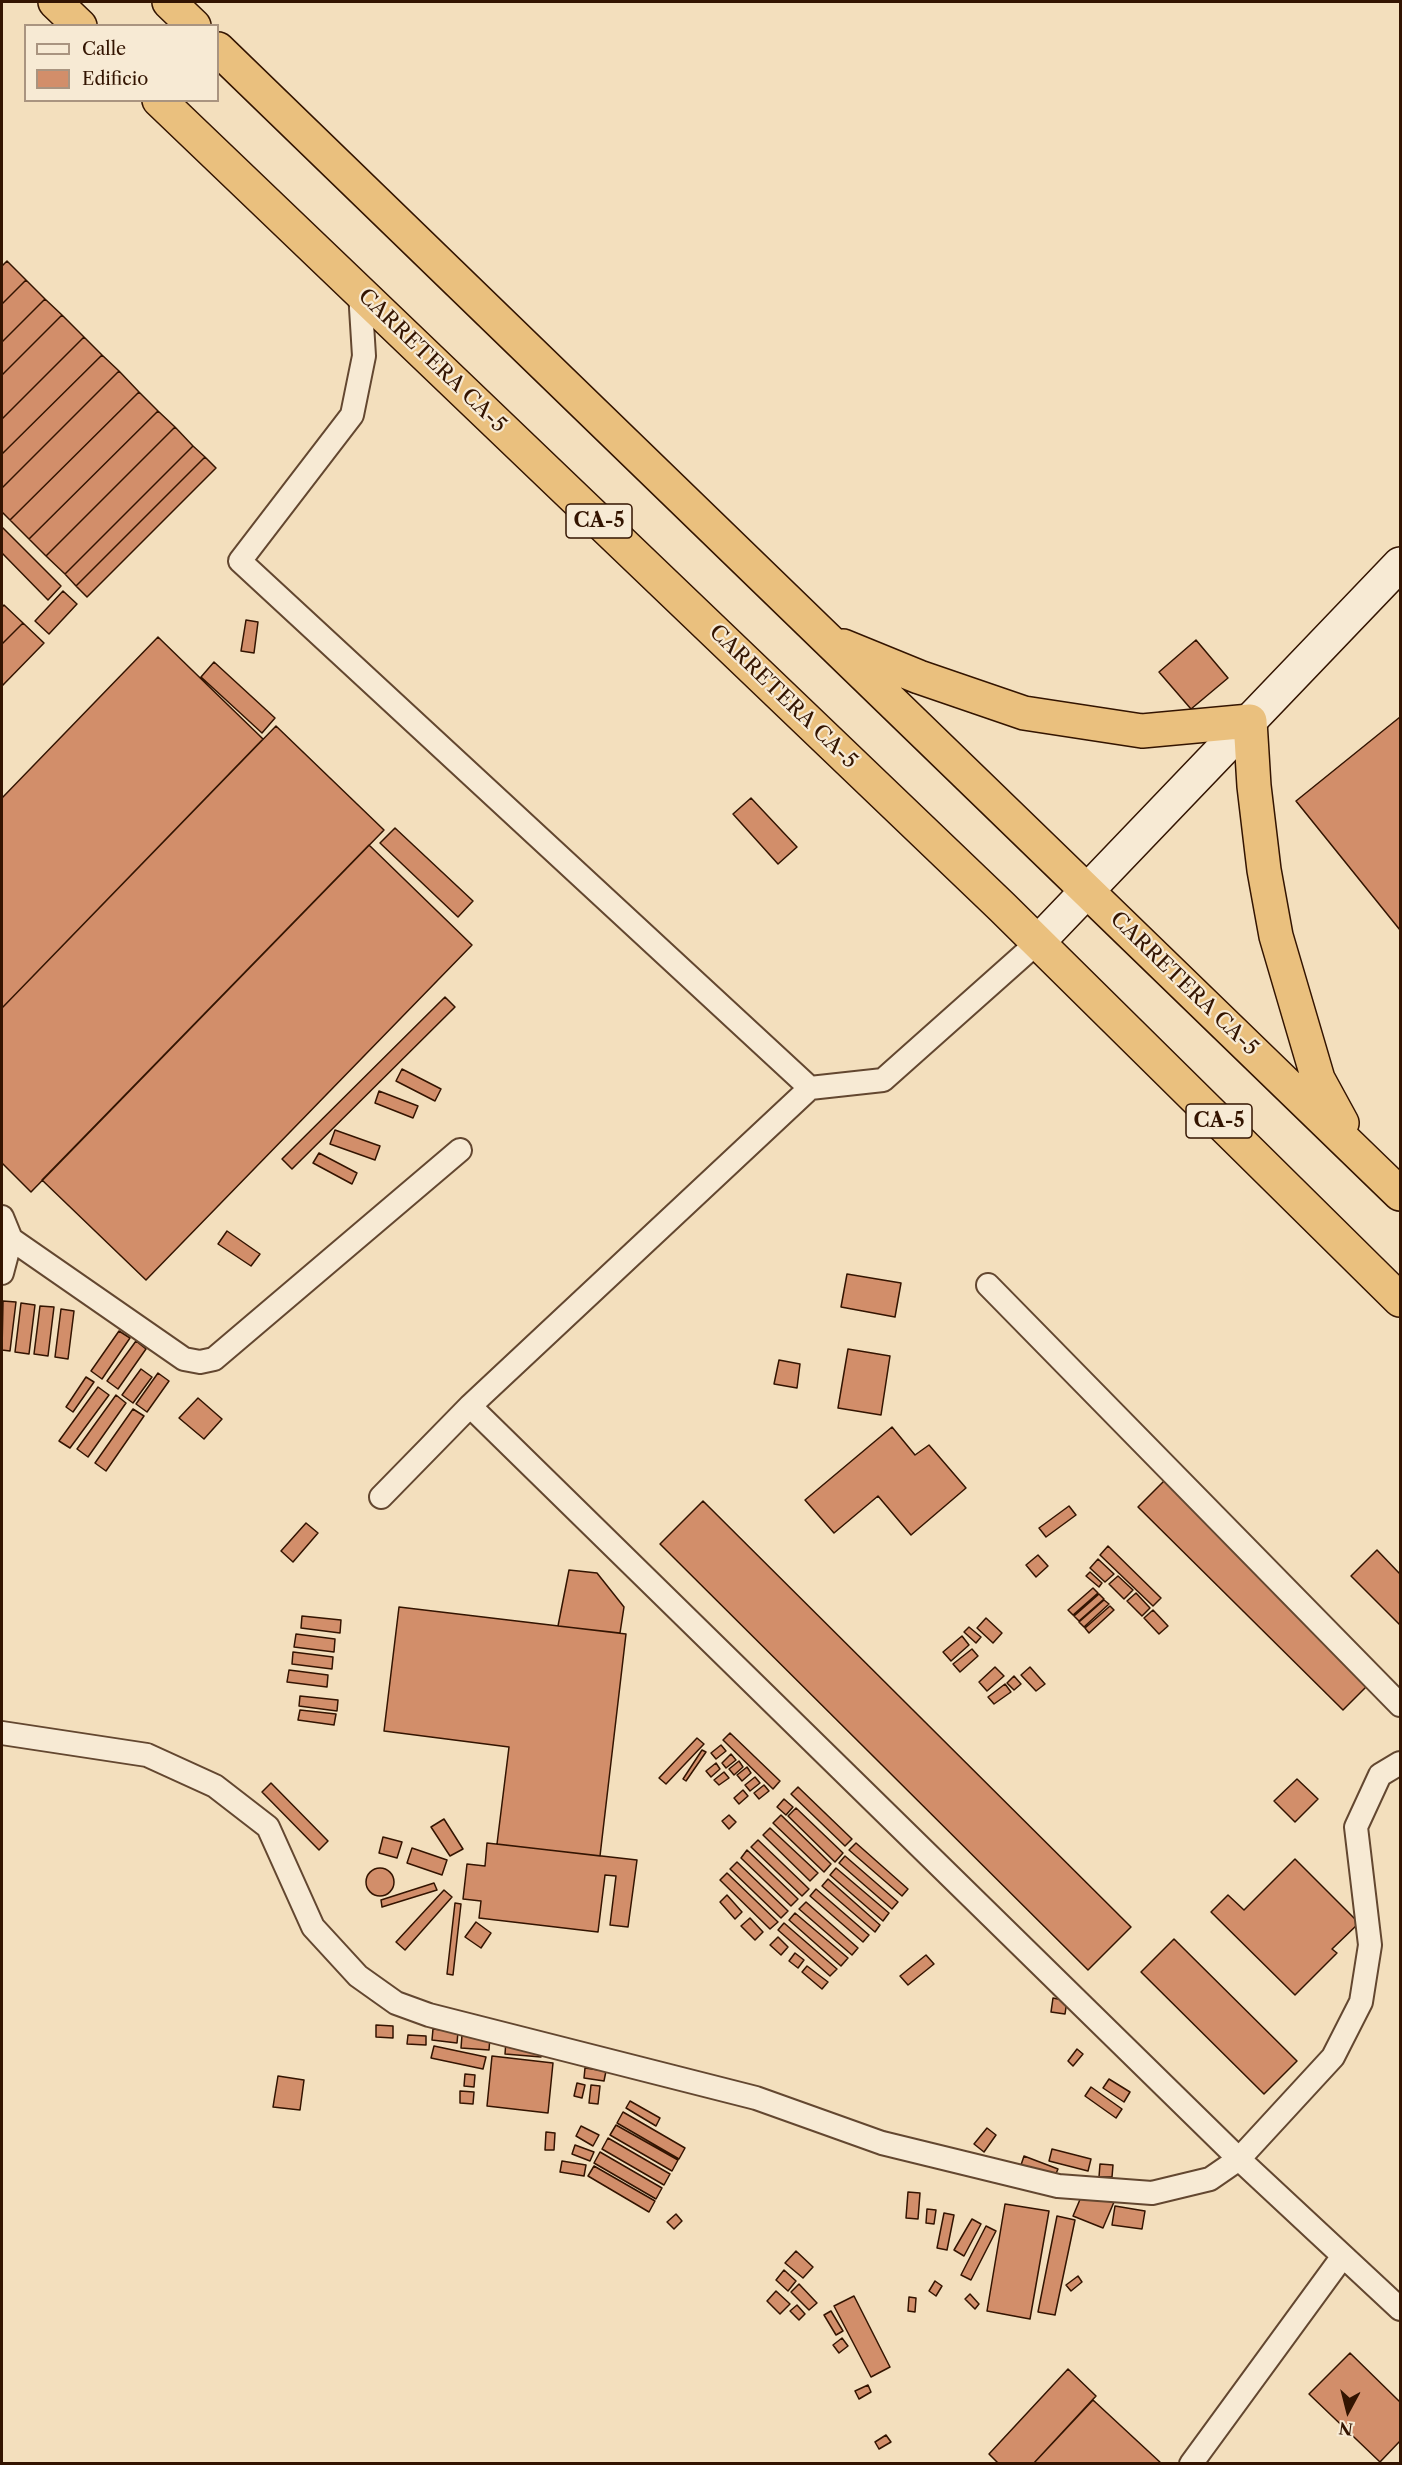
<!DOCTYPE html>
<style>
body{margin:0}
#map{position:relative;width:1402px;height:2465px;overflow:hidden;background:#f3dfbd;font-family:"Libre Caslon Text",serif}
canvas{display:block}
.frame{position:absolute;inset:0;border:3px solid #331401;pointer-events:none}
.legend{position:absolute;left:24px;top:24px;width:195px;height:78px;box-sizing:border-box;background:#f7ead4;border:2px solid #a99480;margin:0;padding:8px 10px;list-style:none;font-size:18px;color:#331401}
.legend li{display:flex;align-items:center;gap:12px;height:30px}
.legend b{width:30px;border:2px solid #a99480}
.north{position:absolute;left:1318px;top:2381px;width:60px;height:60px;-webkit-text-stroke:4px #f7ead4;paint-order:stroke;rotate:187deg;font-size:16px;font-weight:700;line-height:24px;text-align:center;color:#331401}
.north::after{content:'';display:block;margin:auto;width:21px;height:27px;background:#331401;clip-path:polygon(50% 0,100% 100%,50% 72%,0 100%)}
</style>
<div id="map">
<canvas width="1402" height="2465"></canvas>
<div class="frame"></div>
<ul class="legend">
<li><b style="height:8px;background:#f7ead4"></b>Calle</li>
<li><b style="height:16px;background:#d28e6a"></b>Edificio</li>
</ul>
<div class="north">N</div>
</div>
<script>
const ctx = document.querySelector('canvas').getContext('2d');
ctx.lineJoin = 'round';
function fill(path, color) {
  ctx.fillStyle = color;
  ctx.fill(path, 'evenodd');
}
function strokePath(path, color, width, dash) {
  ctx.strokeStyle = color;
  ctx.lineWidth = width;
  ctx.lineCap = dash ? 'butt' : 'round';
  ctx.setLineDash(dash || []);
  ctx.stroke(path);
}
function write(font, color, halo, rows, align = 'center') {
  ctx.font = font + ' "Libre Caslon Text",serif';
  ctx.lineWidth = 4.5;
  ctx.setLineDash([]);
  ctx.textBaseline = 'middle';
  ctx.strokeStyle = halo;
  ctx.fillStyle = color;
  for (const [text, x, y, turn = 0] of rows) {
    ctx.save();
    ctx.translate(x, y);
    ctx.rotate((+turn || 0) * Math.PI / 180);
    ctx.textAlign = isNaN(turn) ? turn : align;
    if (halo) ctx.strokeText(text, 0, 0);
    ctx.fillText(text, 0, 0);
    ctx.restore();
  }
}
const building = new Path2D(`
 M7,261L26,280L2,304V266Z
 M26,280L45,299L2,342V304Z
 M45,299L62,315L2,375V342Z
 M62,315L84,337L2,419V375Z
 M84,337L102,355L2,454V419Z
 M102,355L119,371L2,488V454Z
 M119,371L139,392L10,520L2,512V488Z
 M139,392L158,411L29,539L10,520Z
 M158,411L175,427L46,556L29,539Z
 M175,427L193,446L65,574L46,556Z
 M193,446L205,457L76,586L65,574Z
 M205,457L216,468L87,597L76,586Z
 M2,527L61,586L48,600L2,553Z
 M63,591L77,604L49,634L35,621Z
 M4,605L23,623L2,644V607Z
 M246,620L258,622L254,653L241,651Z
 M23,623L44,643L2,686V644Z
 M158,637L263,739L2,1008V798Z
 M1196,640L1228,678L1191,709L1159,672Z
 M214,662L275,718L262,733L201,677Z
 M1400,717V930L1296,801Z
 M276,726L384,830L31,1192L2,1163V1008Z
 M751,798L797,847L778,864L733,814Z
 M395,828L473,901L458,917L380,843Z
 M369,845L472,945L146,1280L42,1180Z
 M445,997L455,1007L292,1169L282,1159Z
 M402,1069L441,1089L435,1101L396,1081Z
 M379,1091L418,1106L413,1118L375,1103Z
 M335,1130L380,1146L375,1160L330,1144Z
 M319,1153L357,1173L352,1184L313,1163Z
 M227,1231L260,1254L251,1266L218,1244Z
 M847,1274L901,1283L895,1317L841,1307Z
 M3,1301L16,1302L10,1351L2,1350Z
 M21,1303L35,1305L29,1354L15,1352Z
 M40,1306L54,1307L48,1356L34,1354Z
 M61,1309L74,1311L68,1359L55,1357Z
 M119,1331L130,1338L102,1379L91,1371Z
 M136,1341L146,1349L118,1389L107,1381Z
 M848,1349L890,1356L881,1415L838,1408Z
 M779,1360L800,1364L797,1388L774,1384Z
 M141,1369L152,1377L133,1403L122,1395Z
 M158,1373L169,1381L147,1412L136,1404Z
 M86,1377L94,1382L73,1412L66,1407Z
 M98,1387L109,1395L70,1448L59,1441Z
 M116,1395L126,1403L88,1457L77,1449Z
 M198,1398L222,1419L204,1439L179,1418Z
 M133,1409L144,1416L106,1471L95,1463Z
 M892,1427L915,1455L929,1445L966,1488L911,1535L878,1496L834,1533L805,1500Z
 M1166,1479L1371,1682L1343,1710L1138,1507Z
 M703,1501L1131,1927L1088,1970L660,1544Z
 M1069,1506L1076,1515L1046,1537L1039,1528Z
 M306,1523L318,1533L293,1562L281,1551Z
 M1108,1546L1161,1598L1153,1606L1100,1555Z
 M1377,1550L1400,1574V1625L1351,1576Z
 M1038,1555L1048,1566L1036,1577L1026,1565Z
 M1098,1559L1114,1574L1105,1582L1090,1568Z
 M569,1570L597,1573L624,1607L620,1633L558,1626Z
 M1090,1572L1102,1583L1099,1587L1086,1576Z
 M1118,1576L1133,1590L1124,1599L1109,1584Z
 M1093,1588L1098,1593L1073,1615L1068,1610Z
 M1136,1593L1150,1608L1142,1616L1127,1601Z
 M1099,1594L1104,1599L1079,1621L1074,1616Z
 M1104,1600L1109,1604L1084,1627L1079,1622Z
 M1110,1606L1114,1610L1089,1633L1085,1628Z
 M399,1607L626,1634L600,1856L497,1844L509,1747L384,1731Z
 M1153,1610L1168,1626L1159,1634L1144,1618Z
 M302,1616L341,1620L340,1633L301,1628Z
 M986,1618L1002,1633L993,1643L977,1628Z
 M969,1627L981,1637L976,1643L964,1632Z
 M296,1634L335,1639L334,1652L294,1647Z
 M962,1636L969,1645L951,1661L943,1652Z
 M972,1649L978,1656L960,1672L953,1664Z
 M293,1652L333,1657L332,1669L292,1664Z
 M995,1667L1004,1676L987,1691L979,1682Z
 M1030,1667L1045,1684L1036,1691L1021,1675Z
 M289,1670L328,1675L327,1687L287,1682Z
 M1014,1676L1021,1684L1014,1690L1007,1683Z
 M1005,1684L1011,1692L994,1704L988,1697Z
 M300,1696L338,1700L337,1711L299,1706Z
 M300,1710L336,1714L334,1725L298,1720Z
 M730,1733L780,1781L773,1789L723,1740Z
 M697,1738L704,1744L666,1784L659,1778Z
 M721,1745L726,1751L716,1759L711,1753Z
 M702,1750L706,1752L686,1781L683,1779Z
 M731,1754L736,1760L726,1768L722,1763Z
 M739,1761L743,1767L734,1775L729,1769Z
 M716,1763L720,1769L711,1777L706,1771Z
 M747,1767L751,1773L742,1781L737,1775Z
 M724,1772L729,1778L719,1785L714,1780Z
 M755,1777L760,1783L750,1791L745,1785Z
 M1297,1779L1318,1799L1295,1822L1274,1801Z
 M271,1783L328,1841L319,1850L262,1792Z
 M764,1785L769,1791L759,1799L754,1793Z
 M798,1787L852,1839L845,1846L791,1794Z
 M743,1790L748,1796L739,1804L734,1798Z
 M784,1799L793,1807L786,1815L777,1807Z
 M796,1808L843,1853L835,1862L788,1816Z
 M729,1815L736,1822L729,1829L722,1821Z
 M781,1815L831,1864L824,1872L773,1823Z
 M444,1819L463,1849L450,1856L431,1827Z
 M770,1828L818,1873L810,1881L763,1835Z
 M383,1837L402,1842L397,1858L379,1853Z
 M758,1840L809,1889L802,1896L751,1847Z
 M487,1843L637,1860L628,1927L610,1925L616,1876L605,1875L598,1932L479,1918L481,1901L463,1899L467,1864L485,1866Z
 M856,1843L908,1889L902,1896L849,1850Z
 M412,1848L447,1860L442,1875L407,1863Z
 M747,1850L798,1899L791,1906L741,1858Z
 M845,1856L898,1902L892,1909L839,1863Z
 M1295,1859L1359,1923L1332,1949L1337,1953L1295,1995L1211,1912L1228,1895L1244,1910Z
 M737,1862L788,1911L781,1918L730,1869Z
 M366 1882a14 14 0 1 1 28 0a14 14 0 1 1-28 0Z
 M836,1868L889,1913L883,1921L830,1875Z
 M727,1873L778,1922L770,1929L720,1880Z
 M828,1879L880,1925L875,1932L822,1886Z
 M434,1883L437,1890L382,1907L381,1900Z
 M816,1889L869,1935L863,1942L810,1896Z
 M444,1890L452,1897L405,1950L396,1942Z
 M727,1895L742,1912L735,1919L720,1902Z
 M806,1902L858,1948L852,1955L799,1909Z
 M455,1903L461,1904L453,1975L447,1974Z
 M795,1913L848,1958L841,1966L789,1920Z
 M750,1918L763,1932L755,1940L741,1926Z
 M476,1922L491,1933L481,1948L465,1937Z
 M784,1923L837,1969L830,1976L778,1930Z
 M778,1937L788,1947L781,1955L770,1945Z
 M1174,1939L1297,2061L1264,2094L1141,1972Z
 M795,1953L804,1960L798,1968L789,1961Z
 M926,1955L934,1964L908,1985L900,1976Z
 M807,1966L828,1982L822,1989L802,1972Z
 M1053,1998L1067,2001L1065,2014L1051,2012Z
 M376,2025L393,2026V2038L376,2037Z
 M433,2029L458,2032L457,2043L432,2040Z
 M408,2035L426,2036V2045L407,2044Z
 M462,2035L490,2037L489,2050L461,2048Z
 M506,2041L542,2045L541,2057L505,2054Z
 M434,2046L486,2057L483,2069L431,2058Z
 M1077,2049L1083,2054L1073,2066L1068,2061Z
 M492,2056L553,2063L548,2113L487,2106Z
 M585,2068L606,2071L604,2081L584,2078Z
 M465,2074L475,2075L474,2087L464,2086Z
 M278,2076L304,2080L300,2110L273,2107Z
 M1109,2079L1130,2092L1124,2102L1103,2088Z
 M577,2083L585,2085L582,2098L574,2096Z
 M591,2085L600,2086L598,2104L589,2103Z
 M1091,2087L1122,2109L1116,2118L1085,2096Z
 M460,2091L474,2092L473,2104L460,2103Z
 M630,2101L660,2118L656,2126L626,2108Z
 M623,2112L685,2148L679,2159L617,2123Z
 M616,2125L678,2160L672,2171L610,2135Z
 M581,2126L599,2135L593,2146L576,2136Z
 M987,2128L996,2135L984,2152L974,2144Z
 M546,2132L555,2133L554,2150H545Z
 M608,2138L670,2174L664,2185L602,2149Z
 M575,2145L594,2152L590,2161L572,2154Z
 M1052,2149L1091,2159L1088,2171L1049,2161Z
 M600,2152L662,2188L656,2199L594,2163Z
 M1024,2156L1058,2169L1052,2183L1019,2171Z
 M562,2161L586,2165L584,2176L560,2172Z
 M1100,2164L1113,2165L1112,2177H1099Z
 M594,2166L655,2201L649,2212L588,2176Z
 M1084,2190L1114,2202L1103,2228L1073,2216Z
 M908,2192L920,2193L918,2219L906,2218Z
 M1005,2204L1049,2211L1030,2319L987,2311Z
 M1115,2206L1145,2211L1142,2229L1112,2225Z
 M927,2209L936,2210L934,2224L926,2223Z
 M944,2213L954,2215L947,2250L937,2248Z
 M676,2214L682,2221L674,2229L667,2222Z
 M1057,2216L1075,2220L1055,2315L1038,2312Z
 M972,2219L981,2224L964,2256L954,2250Z
 M986,2226L996,2231L971,2280L961,2275Z
 M796,2251L813,2267L803,2278L785,2263Z
 M784,2270L796,2281L788,2291L776,2280Z
 M1078,2276L1082,2282L1071,2291L1066,2285Z
 M935,2281L942,2286L936,2296L929,2291Z
 M799,2284L817,2303L809,2310L791,2292Z
 M776,2291L790,2304L780,2314L767,2301Z
 M970,2294L979,2304L975,2309L965,2299Z
 M854,2296L890,2367L871,2377L834,2306Z
 M909,2297L916,2298L915,2312L908,2311Z
 M797,2305L805,2314L799,2320L790,2311Z
 M831,2311L843,2331L836,2335L824,2315Z
 M842,2338L848,2346L839,2353L833,2345Z
 M1350,2353L1400,2402V2441L1380,2462L1309,2394Z
 M1068,2369L1096,2396L1033,2464H999L989,2454Z
 M868,2385L871,2392L859,2399L855,2391Z
 M1093,2400L1162,2464H1033Z
 M886,2435L891,2442L879,2449L875,2442Z`);
fill(building, '#d28e6a');
strokePath(building, '#331401', 1.5);
const lane = new Path2D(`
 M360,292L364,356L352,415L240,561L810,1088
 M2,1217L11,1239L2,1273
 M11,1239L184,1359L200,1362L214,1359L460,1150
 M988,1285L1400,1705
 M470,1406L1239,2159L1400,2309
 M381,1497L470,1406L810,1088L883,1080L1038,942
 M2,1733L147,1755L215,1786L268,1827L313,1927L358,1976L396,2003L429,2015L756,2098L882,2143L1058,2186L1152,2193L1210,2179L1239,2159L1333,2057L1361,2002L1370,1945L1356,1827L1380,1775L1400,1763
 M1191,2464L1343,2256`);
const secondary = new Path2D(`
 M1038,942L1400,564`);
const highway = new Path2D(`
 M55,2L80,26
 M169,2L194,26
 M218,49L1400,1194
 M159,100L1002,907L1400,1300
 M843,646L919,677L1024,713L1142,731L1250,721L1254,786L1264,870L1276,936L1318,1079L1342,1123`);
strokePath(lane, '#634730', 26);
strokePath(secondary, '#331401', 36);
strokePath(highway, '#331401', 36);
strokePath(lane, '#f7ead4', 22);
strokePath(secondary, '#f7ead4', 33);
strokePath(highway, '#eac07e', 33);
for (const [x, y, w] of [
 [599,521,66],
 [1219,1121,66]
]) {
  const box = new Path2D();
  box.roundRect(x - w / 2, y - 17, w, 34, 4.5);
  ctx.fillStyle = '#f7ead4';
  ctx.fill(box);
  strokePath(box, '#331401', 1.5);
}
write('bold 20px', '#331401', null, [
 ["CA-5",599,521],
 ["CA-5",1219,1121]
]);
write('21px', '#331401', '#f7ead4', [
 ["CARRETERA CA-5",432,361,44],
 ["CARRETERA CA-5",783,697,44],
 ["CARRETERA CA-5",1184,984,44]
]);
</script>
